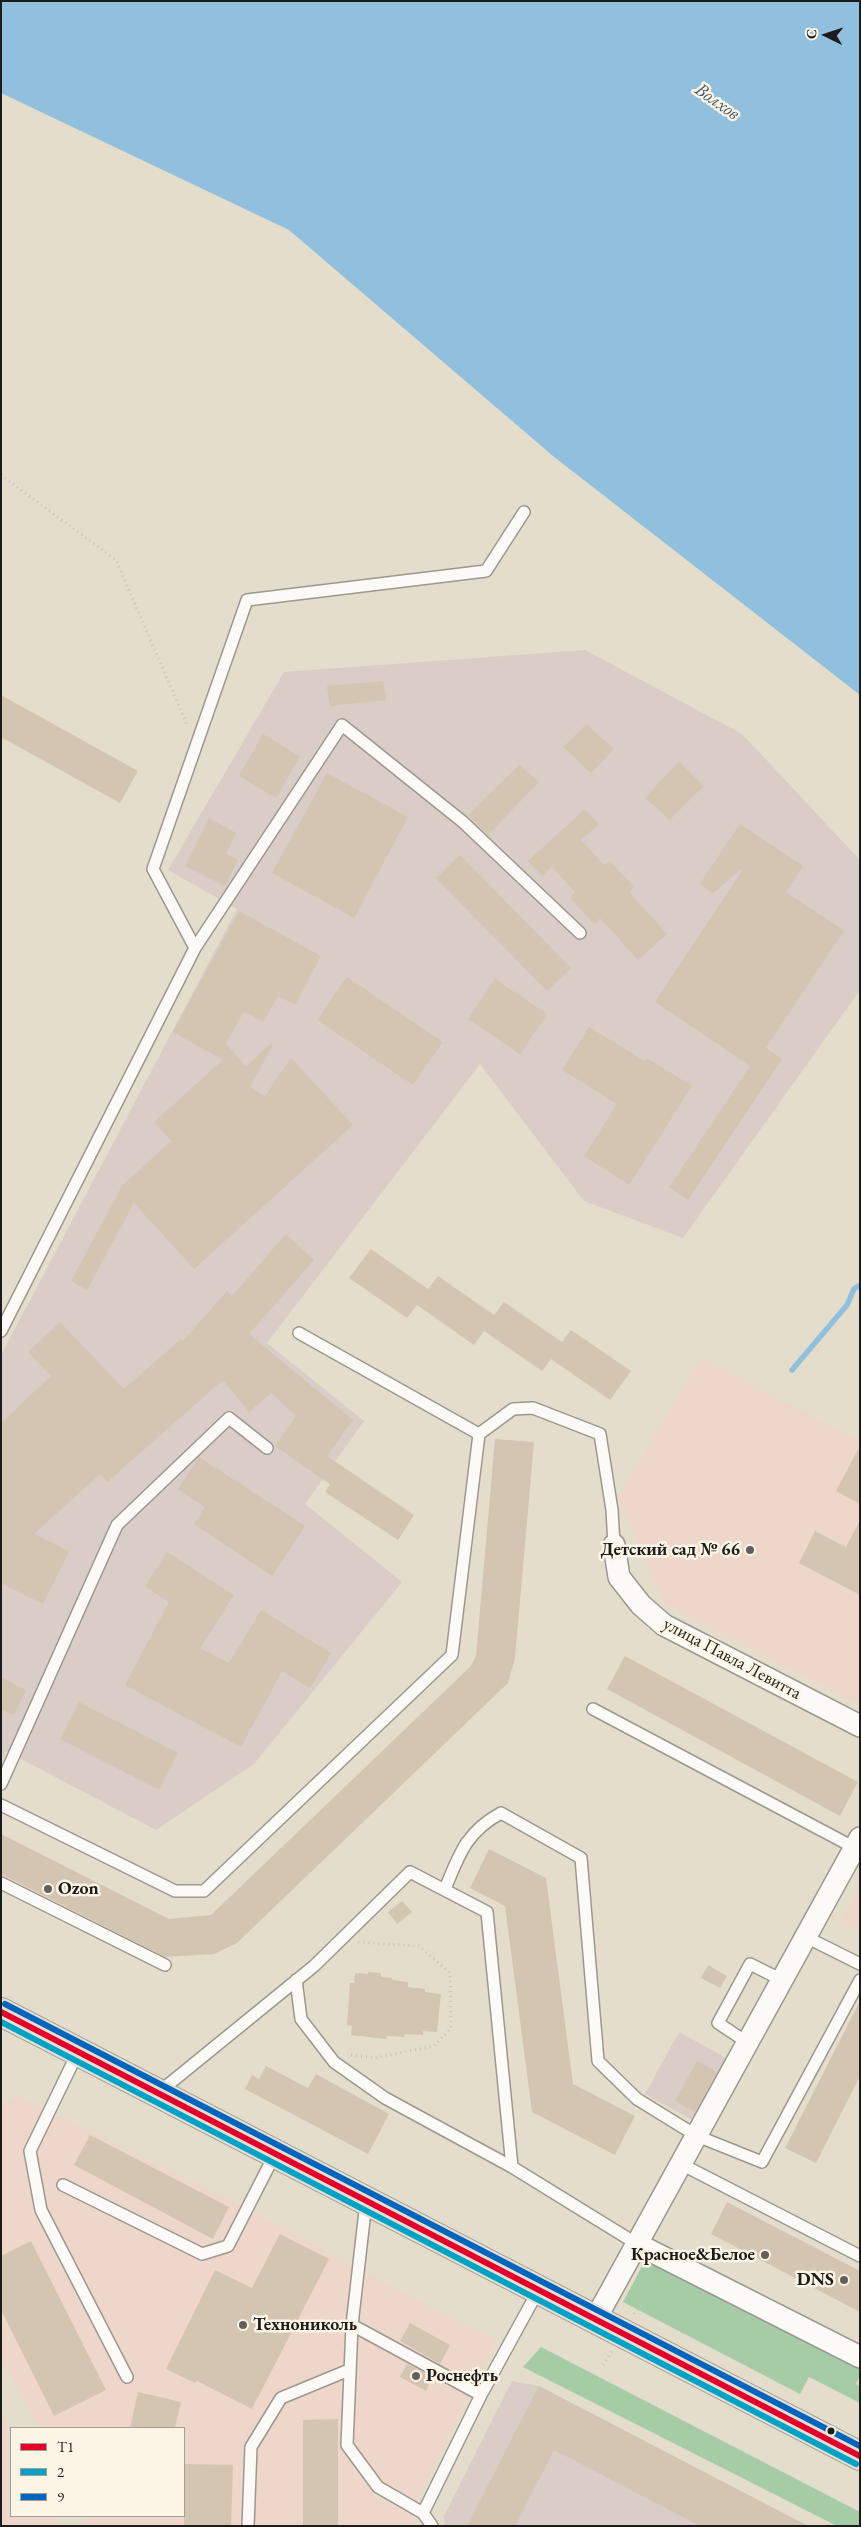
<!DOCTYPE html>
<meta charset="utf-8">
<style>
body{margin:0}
#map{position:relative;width:861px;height:2527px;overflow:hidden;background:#e4ddcc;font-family:"EB Garamond",serif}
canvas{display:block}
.frame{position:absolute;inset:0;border:2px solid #1c1c1c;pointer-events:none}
.legend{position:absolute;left:10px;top:2427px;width:175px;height:90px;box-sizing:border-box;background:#fcf5e5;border:1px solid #a29e95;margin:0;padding:6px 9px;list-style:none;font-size:15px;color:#1c1c1c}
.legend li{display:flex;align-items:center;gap:10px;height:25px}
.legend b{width:25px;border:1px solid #a29e95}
.north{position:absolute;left:801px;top:10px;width:50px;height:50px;-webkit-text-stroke:4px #fcf5e5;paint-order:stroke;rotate:274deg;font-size:14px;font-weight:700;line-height:20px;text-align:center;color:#1c1c1c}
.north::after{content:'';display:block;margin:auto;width:18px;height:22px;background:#1c1c1c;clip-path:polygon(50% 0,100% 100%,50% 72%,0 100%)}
</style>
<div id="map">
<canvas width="861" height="2527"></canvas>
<div class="frame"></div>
<ul class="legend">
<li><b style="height:6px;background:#e4002b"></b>Т1</li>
<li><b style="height:6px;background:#01a2c5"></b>2</li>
<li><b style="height:6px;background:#0065bd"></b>9</li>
</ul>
<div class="north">С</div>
</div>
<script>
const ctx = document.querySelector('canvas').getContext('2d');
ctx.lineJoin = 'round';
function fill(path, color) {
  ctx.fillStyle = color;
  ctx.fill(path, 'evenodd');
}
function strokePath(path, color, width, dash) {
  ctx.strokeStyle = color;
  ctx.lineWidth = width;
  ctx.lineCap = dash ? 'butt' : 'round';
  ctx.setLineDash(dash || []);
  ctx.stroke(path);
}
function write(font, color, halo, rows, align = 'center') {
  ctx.font = font + ' "EB Garamond",serif';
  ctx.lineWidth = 5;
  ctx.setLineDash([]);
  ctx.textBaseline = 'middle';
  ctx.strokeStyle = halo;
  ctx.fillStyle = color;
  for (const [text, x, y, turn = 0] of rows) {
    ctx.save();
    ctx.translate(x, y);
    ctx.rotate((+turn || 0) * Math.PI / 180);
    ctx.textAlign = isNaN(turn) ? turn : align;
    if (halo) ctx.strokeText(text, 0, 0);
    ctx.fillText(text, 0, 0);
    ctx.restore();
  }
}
fill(new Path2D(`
 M701,1358L860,1441V1704L664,1603L618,1497Z
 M860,1885V1931L841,1921Z
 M18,2096L242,2207L495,2341L415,2505L417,2526H89L83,2516H184V2428H38L1,2357V2106Z
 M1,2409L11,2429V2516H54L59,2526H1Z`), '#eed6ca');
fill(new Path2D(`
 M585,650L742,734L860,860V990L683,1238L584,1201L480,1064L267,1343L364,1421L305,1504L402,1582L254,1764L156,1830L6,1751L1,1760V1355L237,909L168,870L284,672Z
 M679,2032L728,2059L694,2121L645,2094Z
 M512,2381L539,2386L808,2526H445L444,2516Z`), '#daccc6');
fill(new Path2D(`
 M648,2255L860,2362V2375L856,2384L860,2386V2403L809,2377L800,2394L623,2302Z
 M541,2347L860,2512V2526H837L523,2367Z`), '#a6cca6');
fill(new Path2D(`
 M1,1H860V695L553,456L289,230L1,93Z`), '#90c0dd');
strokePath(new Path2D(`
 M792,1370L847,1305L854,1289L860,1285`), '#90c0dd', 5.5);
fill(new Path2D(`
 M383,681L386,700L330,706L327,686Z
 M1,695L138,771L120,803L1,737Z
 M586,724L614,749L591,773L563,747Z
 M263,734L300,757L276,798L239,776Z
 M679,761L704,786L670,820L645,798Z
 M519,765L539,782L488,835L468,815Z
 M327,773L408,817L354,918L272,873Z
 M585,809L599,824L581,840L604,865L610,861L634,887L629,892L667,934L638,960L600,918L594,924L570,898L575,892L552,867L542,876L528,861Z
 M209,818L236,833L226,854L238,860L225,886L185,866Z
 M740,824L803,866L786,892L844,931L766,1048L782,1059L688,1200L669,1187L750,1066L655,1002L742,871L741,869L713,893L700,884Z
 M460,855L571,968L547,991L436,878Z
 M239,911L321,956L295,1005L278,996L263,1022L244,1011L226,1044L246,1066L271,1044L273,1045L250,1087L265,1096L291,1058L353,1125L194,1269L134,1203L87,1290L71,1281L122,1186L171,1141L154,1122L223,1060L173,1032Z
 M347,977L443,1042L413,1085L317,1020Z
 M495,979L547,1014L520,1054L468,1019Z
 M589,1027L644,1061L647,1058L692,1086L629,1185L584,1156L617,1104L562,1070Z
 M286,1234L314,1260L249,1334L353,1420L327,1456L414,1515L398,1540L325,1492L330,1484L275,1446L296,1416L271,1393L249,1412L223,1380L107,1482L100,1474L34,1534L69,1551L43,1604L1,1583V1423L51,1376L28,1352L60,1322L124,1389L181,1339L183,1341L227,1291L232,1296Z
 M371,1249L428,1289L438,1276L494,1315L504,1302L562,1342L571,1330L631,1371L610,1400L551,1359L542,1371L484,1331L474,1345L417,1305L407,1318L349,1278Z
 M495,1439L534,1442L515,1658L508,1683L237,1943L214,1954L165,1957L1,1874V1834L169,1919L211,1915L471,1666L476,1656Z
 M860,1446V1504L836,1491Z
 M199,1457L305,1526L272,1576L194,1524L205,1507L178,1489Z
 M860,1520V1595L799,1563L815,1531L846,1547Z
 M167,1552L234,1595L200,1648L229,1663L261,1610L331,1653L310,1688L282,1671L241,1747L125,1685L169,1602L145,1586Z
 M625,1656L858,1782L840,1816L607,1689Z
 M1,1677L26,1690L14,1715L1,1709Z
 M79,1702L178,1753L159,1790L60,1739Z
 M489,1849L546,1878L573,2084L635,2116L615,2155L532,2112L505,1906L470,1888Z
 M402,1901L412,1912L397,1924L388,1912Z
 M708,1965L727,1976L720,1988L701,1978Z
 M368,1972L381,1973V1977L392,1978V1980L408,1982V1987L425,1989V1992L441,1994L437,2032L423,2031V2035L405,2034L404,2037L387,2036L386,2039L351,2035L352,2026L347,2025L350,1983H354L355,1973L368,1974Z
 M860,2001V2076L816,2163L785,2148Z
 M697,2061L717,2072L695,2112L675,2101Z
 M266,2066L308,2088L316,2074L389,2114L368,2154L245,2089L252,2075L259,2079Z
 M90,2135L229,2207L213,2239L74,2165Z
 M727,2202L860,2271V2312L711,2234Z
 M280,2234L329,2259L252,2409L197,2381L195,2383L166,2369L215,2270L252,2288Z
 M31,2241L106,2390L54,2416L1,2310V2256Z
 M410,2323L450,2345L440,2364L400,2341Z
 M407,2364L432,2377L426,2391L400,2377Z
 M539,2386L808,2526H700L554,2450L515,2526H467Z
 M138,2392L181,2402L175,2428H130Z
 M338,2419V2526H303V2420Z
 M184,2464L233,2465L231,2526H184Z`), '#d4c5b2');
const service = new Path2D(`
 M195,948L153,869L247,600L486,571L524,512
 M1,1331L195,948L342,725L463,822L580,933
 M299,1333L479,1434
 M593,1709L855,1848
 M1,1784L117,1525L229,1418L267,1448
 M1,1805L175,1891H204L452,1655L479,1434L513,1409L533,1408L600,1434L612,1510L614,1545
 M1,1883L165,1965
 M445,1889C459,1855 466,1832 501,1813L581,1858L598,2061L637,2099L697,2136L762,2162L860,1980
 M806,1937L860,1964
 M296,1980L301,2019L334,2062L385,2098L512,2167
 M748,2043L718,2023L750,1964L782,1980
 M78,2052L30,2151L41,2210L127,2377
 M158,2093L314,1966L410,1872L487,1912L512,2167L637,2244
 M681,2164L860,2256
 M63,2185L202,2254L228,2246L275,2154
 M366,2202L352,2325L347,2445L378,2487L423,2513L432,2526
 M352,2325L481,2395
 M423,2513L481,2395L538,2291
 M248,2526L251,2447L281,2398L349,2370`);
const minor = new Path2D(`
 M614,1545L619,1577L641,1605L664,1625L860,1726
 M637,2244L860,2357
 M595,2320L860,1838`);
const primary = new Path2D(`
 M1,2012L860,2456`);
strokePath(service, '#9c988e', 14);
strokePath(minor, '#9c988e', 24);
strokePath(primary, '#9c988e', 30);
strokePath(new Path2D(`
 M1,475L116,560L188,727
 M351,2055L374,2058L434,2046L451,2028L450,1973L419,1946L358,1942
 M634,2314L643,2300
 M603,2365L612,2351`), '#c5c4bf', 3, [1, 4]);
strokePath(service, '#fbfaf7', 11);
strokePath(minor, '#fbfaf7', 21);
strokePath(primary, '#e6e0d3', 28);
strokePath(new Path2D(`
 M1,2012L860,2456`), '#e4002b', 6);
strokePath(new Path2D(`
 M1,2022L856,2464`), '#01a2c5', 6);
strokePath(new Path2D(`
 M5,2004L860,2446`), '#0065bd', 6);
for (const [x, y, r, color] of [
 [750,1550,5,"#62605a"],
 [48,1889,5,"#62605a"],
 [765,2255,5,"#62605a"],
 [844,2280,5,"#62605a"],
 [243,2325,5,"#62605a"],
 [416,2376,5,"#62605a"],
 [831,2431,4.5,"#1c1c1c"]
]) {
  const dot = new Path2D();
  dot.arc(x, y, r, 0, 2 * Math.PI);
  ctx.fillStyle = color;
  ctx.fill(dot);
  strokePath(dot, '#fcf5e5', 2);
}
write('bold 18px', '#1c1c1c', '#fcf5e5', [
 ["Детский сад № 66",740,1550],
 ["Ozon",58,1889,"left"],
 ["Красное&Белое",755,2255],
 ["DNS",834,2280],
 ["Технониколь",253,2325,"left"],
 ["Роснефть",426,2376,"left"]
], 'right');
write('18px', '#1c1c1c', '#fcf5e5', [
 ["улица Павла Левитта",732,1659,28]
]);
write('italic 19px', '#3c596c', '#fcf5e5', [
 ["Волхов",717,102,35]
]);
</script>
